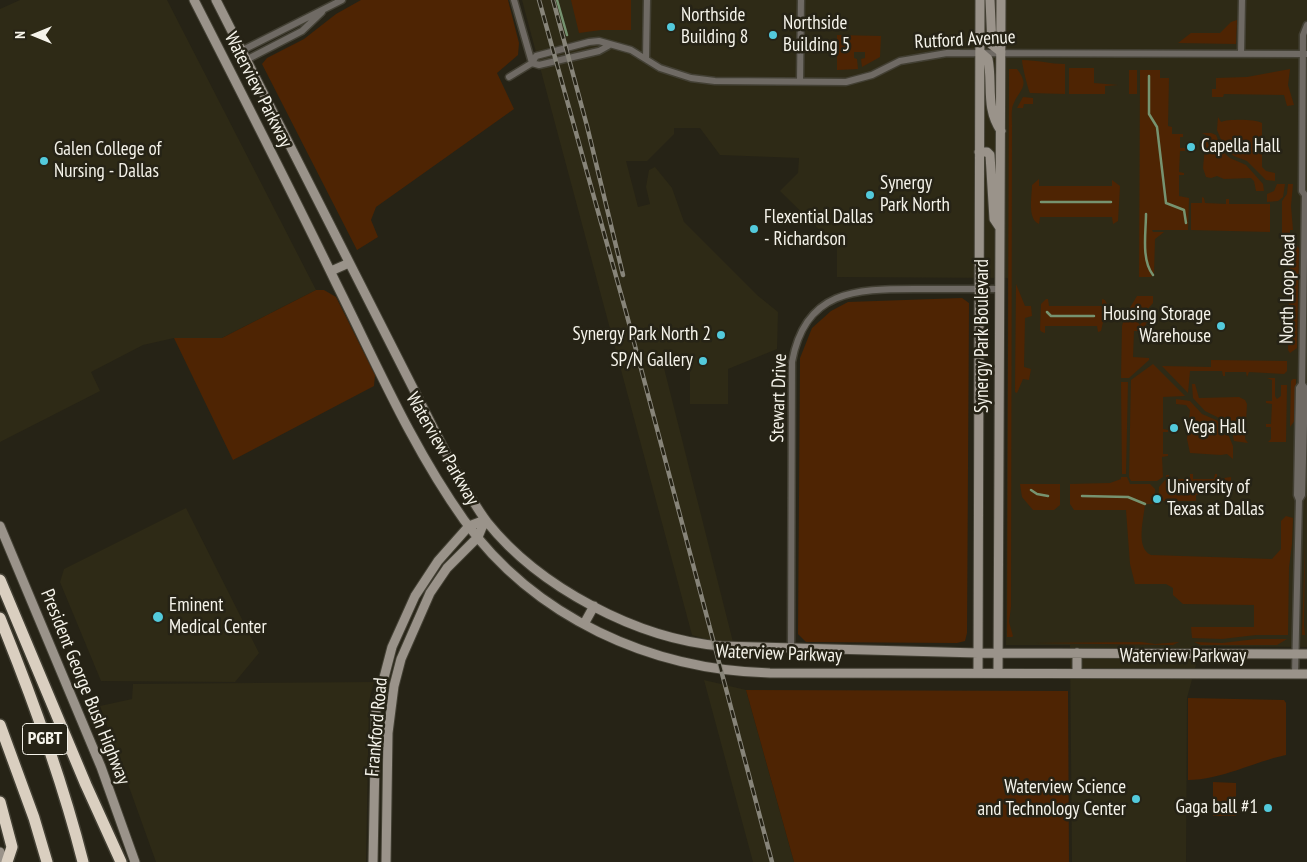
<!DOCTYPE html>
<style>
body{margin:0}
#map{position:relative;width:1307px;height:862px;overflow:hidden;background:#262316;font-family:"PT Sans Narrow",sans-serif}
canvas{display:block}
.north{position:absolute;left:10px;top:10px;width:50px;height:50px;-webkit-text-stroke:4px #262316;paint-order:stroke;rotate:270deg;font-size:14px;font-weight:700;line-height:20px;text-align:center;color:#f5f3ea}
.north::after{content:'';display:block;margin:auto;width:18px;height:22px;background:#f5f3ea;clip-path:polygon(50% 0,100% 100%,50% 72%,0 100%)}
</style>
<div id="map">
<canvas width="1307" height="862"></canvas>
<div class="north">N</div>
</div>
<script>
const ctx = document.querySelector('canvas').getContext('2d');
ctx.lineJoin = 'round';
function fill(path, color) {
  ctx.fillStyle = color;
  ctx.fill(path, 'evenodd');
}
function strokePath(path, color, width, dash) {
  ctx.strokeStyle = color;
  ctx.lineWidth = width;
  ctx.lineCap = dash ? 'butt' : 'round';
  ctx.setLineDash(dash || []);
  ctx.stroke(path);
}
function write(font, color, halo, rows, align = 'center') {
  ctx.font = font + ' "PT Sans Narrow",sans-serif';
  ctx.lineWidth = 5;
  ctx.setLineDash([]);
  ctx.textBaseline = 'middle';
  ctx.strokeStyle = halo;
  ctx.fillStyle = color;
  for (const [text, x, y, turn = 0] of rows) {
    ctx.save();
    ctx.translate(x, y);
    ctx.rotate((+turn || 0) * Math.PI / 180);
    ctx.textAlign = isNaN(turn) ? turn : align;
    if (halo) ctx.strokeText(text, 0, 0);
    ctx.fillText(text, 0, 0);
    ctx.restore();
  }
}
fill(new Path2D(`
 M20,0H167L316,290L222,338H174L143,345L91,372L100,391L0,442V9Z
 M522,0H1307V647L1201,646L1187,698L1186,862H1072L1070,645H1006L1008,278L837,277V247L780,191L798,173L799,158L720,155L700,128H674V134L647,161H626L638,207L650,204L646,187L649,170L655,167L672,188L684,222L757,295L778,312L777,349L728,369V404H690V368H664L733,642L709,640L692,635Z
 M186,508L259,653L235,682L101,681L60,582L64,569Z
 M704,680L746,690L794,862H753Z
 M374,682L369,701L366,862H156L100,706L132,699L133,684Z`), '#2e2a16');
fill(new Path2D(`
 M361,0H508L519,43L518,55L497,73L514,109L376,207L371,220L378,237L357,250L262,64L267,58L304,39L336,14Z
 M571,0H631V30H601L579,33Z
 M1237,20L1236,44L1178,43L1191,33H1220L1231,22Z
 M837,35L881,36L880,57L862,67L861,59L865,58V52H854V58L857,59L858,69L837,70Z
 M1022,60C1038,60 1050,64 1065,64V94L1030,93C1028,89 1022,65 1022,60Z
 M1069,68H1094V83L1118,85L1105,86V94H1069Z
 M1009,69H1017C1031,87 1019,89 1013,105C1011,110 1012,119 1012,125L1011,607L1009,622L1013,636L1012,637H1007V634Z
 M1290,69L1288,85L1294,105L1287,106L1284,95L1224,94L1223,97H1212V89H1216V78L1247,77Z
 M1129,70H1137V94H1129Z
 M1140,70H1160V78H1169L1168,126L1172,127V134H1183V137H1180V148H1185V151H1180L1179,172L1184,173V175H1179V196L1189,198L1188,230H1152L1153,232H1164L1155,239L1154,273L1151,277H1139Z
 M1023,97L1033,98V104H1024L1023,108H1017Z
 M1218,117L1221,122C1228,119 1255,119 1262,123V167L1266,171L1275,173V181L1266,180L1247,161L1234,156L1225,149L1217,130Z
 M1202,133H1211L1216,135L1223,152L1230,158L1246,165L1263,184L1264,191H1256L1254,181L1251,178L1224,179L1217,176L1211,178L1206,177L1203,168L1206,135Z
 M1039,179V186H1112V180L1120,186L1118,221L1113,224L1112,217H1040L1039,224C1027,219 1032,196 1032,185Z
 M1277,184H1285L1283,197L1278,201L1267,202V194L1274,191Z
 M1288,184H1293L1291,206L1293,230H1290V234H1282V201L1287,194Z
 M1202,197L1204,198L1205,203L1226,204V199H1229V204H1270V232L1191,230V203H1202Z
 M1294,243L1299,248L1297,348L1290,353L1288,350L1290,244Z
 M1016,284L1025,306H1031L1032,316L1025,318L1024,367L1031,369L1029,380L1023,379L1017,393L1015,392Z
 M316,290H324L336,297L375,375L374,386L233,460L174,338H222Z
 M1137,296H1153V303L1147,310L1140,309L1133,317L1140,325L1145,319L1148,321L1149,319V323H1146L1145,331H1134L1133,357L1149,358V360L1129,378H1121L1122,326L1125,316Z
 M962,298L969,303L967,633L965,641L957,643L806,642L798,634L800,358L812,328L831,311L848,302Z
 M1046,299H1048L1049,306H1102V299L1105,300L1107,304L1101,331L1098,332L1097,326H1045V333L1042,332L1040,330L1041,304Z
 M1211,360L1287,361V371L1284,374L1249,372L1247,377L1246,372H1225V376H1223L1222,371H1190L1188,393L1162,366L1211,367Z
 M1153,364L1185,396L1163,397V429L1168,430V432H1163V454H1168V456L1162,457L1163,477L1157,481H1131L1129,477L1131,380Z
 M1267,378H1275V396L1277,399L1281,396V385H1287L1286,442H1268L1271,439V427H1266V424H1271L1272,404L1266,403V401H1272V380Z
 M1293,379H1296V419L1290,427L1291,381Z
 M1121,382H1128L1126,474H1122Z
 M1192,384H1195L1199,398L1239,397L1245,400L1247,404L1245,439L1248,443L1234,441L1232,432L1223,420L1205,411L1193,398Z
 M1176,399L1190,401L1202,414L1216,420L1225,427L1233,446V459L1227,454L1221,455L1190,453L1187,439L1190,410L1186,405L1176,404Z
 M1190,474H1193V479H1214L1215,474H1217V479L1231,477V495H1196V501H1158L1159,487L1166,479V475H1169V479H1190Z
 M1121,477H1127L1130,484H1150L1155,489V504H1145C1144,518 1135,548 1151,555L1272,559L1281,549V521L1286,516L1293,518L1292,544L1289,567L1288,635H1256L1222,639L1192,638L1191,627H1254V605L1183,604L1173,595V588L1166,584H1135L1130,564L1126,510H1074L1070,504V484L1110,483L1121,479Z
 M1020,484H1060V505L1054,510H1033L1022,497Z
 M1305,542L1304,625L1305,635H1302Z
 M1256,639H1287L1277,645H1201L1194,642L1222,643Z
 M1141,642L1155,644L1179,642L1173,645L1035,643Z
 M746,690L1068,691L1069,862H794Z
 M1188,698L1284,700L1286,703V755C1253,762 1221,780 1188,780Z
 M1213,782L1236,783V816H1213Z`), '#4e2403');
strokePath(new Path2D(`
 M557,0L567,35
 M1149,76V114L1157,127L1166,203L1184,210L1186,223
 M1041,202H1111
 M1146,214C1146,232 1141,260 1153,275
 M1047,312L1051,316H1094
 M1031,490L1037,494L1048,496
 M1082,496L1128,497L1145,504`), '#769370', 2.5);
const street = new Path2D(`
 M514,0L532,63
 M241,51L342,0
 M1241,54L1242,0
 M646,58L647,0
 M246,60L302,31L322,12
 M532,63L539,65L599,51L608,46
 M509,77L532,63L536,56L589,42L599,41L631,50L660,68L691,78L715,81L846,82L872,75L900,61L947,53L1307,54
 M800,81L801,0
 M1299,500L1302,495L1305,388L1302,384
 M791,649L792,362C805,290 855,289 915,289C943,289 971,289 999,289
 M1295,674L1299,500L1297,495L1299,388L1302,384L1305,195L1302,191L1303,35L1307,25`);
const secondary = new Path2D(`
 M194,0C242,94 290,188 336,283C376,363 412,447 464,520C535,618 651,670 770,673L1307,674
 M216,0L446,453C459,476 471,501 487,522C539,587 637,639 721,646L978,653L1307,654
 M990,0L992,45L1001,52
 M980,52L988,59C993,84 985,108 1001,131
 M979,152H987L990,155L994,219L1000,228
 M331,271L349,263
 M0,526L101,767L135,862
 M584,624L594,606
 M978,673L980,0
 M998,673L1001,0
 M1077,673V653
 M0,852L4,862
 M373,862L376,708L392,647L415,596L438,561L469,526L485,520
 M386,862L388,733L394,686L401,659L430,593L447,568L478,537L485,520`);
const highway = new Path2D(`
 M0,580L86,785L121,862
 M0,618C32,697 62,779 83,862
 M0,725L34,818L47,862
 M0,802L12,847L7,862`);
strokePath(street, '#434034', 9);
strokePath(secondary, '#434034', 11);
strokePath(highway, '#434034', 14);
strokePath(street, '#6f6a64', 6);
strokePath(secondary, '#9a938a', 9);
strokePath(highway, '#dacfc0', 11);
const rail = new Path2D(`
 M539,0L626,312L772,862
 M553,0L587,126L623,275`);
strokePath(rail, '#878479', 4.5);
strokePath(rail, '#262316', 2.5, [8]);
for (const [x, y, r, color] of [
 [671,27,5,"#53cadc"],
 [773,35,5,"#53cadc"],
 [1191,147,5,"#53cadc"],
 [44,161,5,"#53cadc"],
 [870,195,5,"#53cadc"],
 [754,229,5,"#53cadc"],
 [1221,326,5,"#53cadc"],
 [721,335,5,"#53cadc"],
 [703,361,5,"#53cadc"],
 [1174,428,5,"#53cadc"],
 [1157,499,5,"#53cadc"],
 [158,617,6,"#53cadc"],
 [1136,799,5,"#53cadc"],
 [1268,808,5,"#53cadc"]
]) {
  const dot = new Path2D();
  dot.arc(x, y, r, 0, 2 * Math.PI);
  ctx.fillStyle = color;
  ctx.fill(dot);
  strokePath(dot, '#262316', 2);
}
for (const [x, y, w] of [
 [45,739,45]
]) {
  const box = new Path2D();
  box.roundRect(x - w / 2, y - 15.5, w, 31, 4);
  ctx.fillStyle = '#262316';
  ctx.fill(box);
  strokePath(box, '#f5f3ea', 1);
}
write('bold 18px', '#f5f3ea', null, [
 ["PGBT",45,739]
]);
write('19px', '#f5f3ea', '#262316', [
 ["Northside",681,16],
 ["Building 8",681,38],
 ["Northside",783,24],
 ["Building 5",783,46],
 ["Capella Hall",1201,147],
 ["Galen College of",54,150],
 ["Nursing - Dallas",54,172],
 ["Synergy",880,184],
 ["Park North",880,206],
 ["Flexential Dallas",764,218],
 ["- Richardson",764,240],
 ["Housing Storage",1211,315,"right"],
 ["Warehouse",1211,337,"right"],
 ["Synergy Park North 2",711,335,"right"],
 ["SP/N Gallery",693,361,"right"],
 ["Vega Hall",1184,428],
 ["University of",1167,488],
 ["Texas at Dallas",1167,510],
 ["Eminent",169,606],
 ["Medical Center",169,628],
 ["Waterview Science",1126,788,"right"],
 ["and Technology Center",1126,810,"right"],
 ["Gaga ball #1",1258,808,"right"]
], 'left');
write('19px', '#f5f3ea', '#262316', [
 ["Rutford Avenue",965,40,-3],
 ["Waterview Parkway",258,90,63],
 ["North Loop Road",1288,289,-89],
 ["Synergy Park Boulevard",983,336,-90],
 ["Stewart Drive",779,398,-88],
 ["Waterview Parkway",442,449,60],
 ["Waterview Parkway",779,654,2],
 ["Waterview Parkway",1183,657],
 ["President George Bush Highway",85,687,68],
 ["Frankford Road",377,727,-85]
]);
</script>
